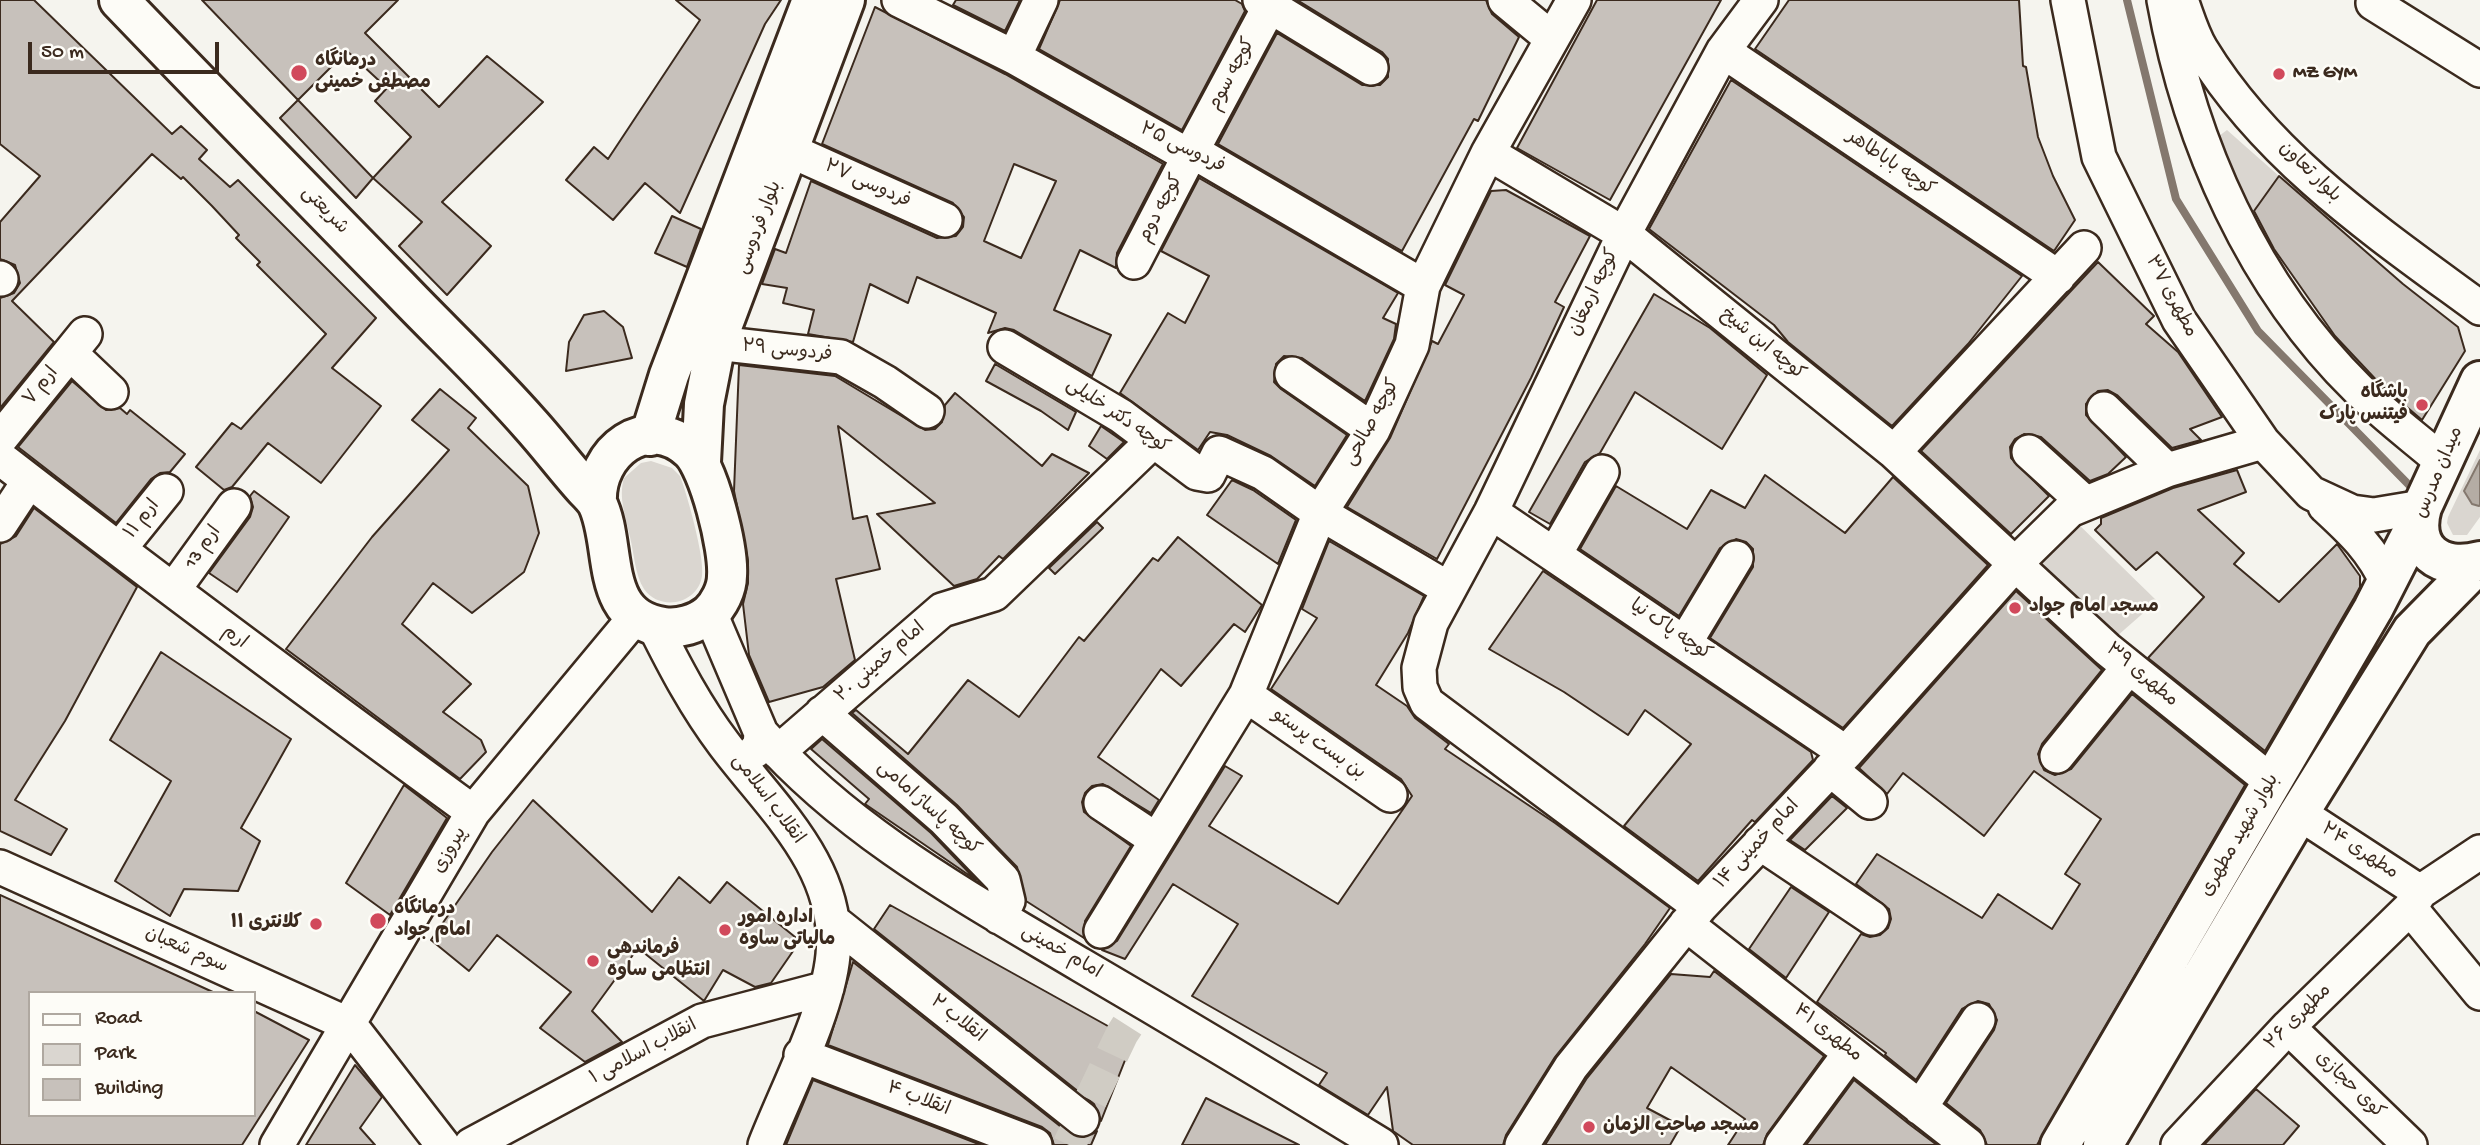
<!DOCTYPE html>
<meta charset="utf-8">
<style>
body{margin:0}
#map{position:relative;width:2480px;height:1145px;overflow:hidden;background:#f5f4ee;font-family:"Gochi Hand",sans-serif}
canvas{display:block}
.legend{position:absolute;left:28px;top:991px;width:228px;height:126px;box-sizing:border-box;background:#fdfcf7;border:2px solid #afa8a0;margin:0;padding:9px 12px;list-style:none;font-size:21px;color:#3b2a1e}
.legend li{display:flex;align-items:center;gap:14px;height:35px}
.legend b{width:35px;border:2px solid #afa8a0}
.scale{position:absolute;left:28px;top:42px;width:191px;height:32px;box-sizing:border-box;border:4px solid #3b2a1e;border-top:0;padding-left:9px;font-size:21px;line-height:24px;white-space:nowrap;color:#3b2a1e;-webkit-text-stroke:5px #fdfcf7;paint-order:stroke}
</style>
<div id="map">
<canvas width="2480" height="1145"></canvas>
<ul class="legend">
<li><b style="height:9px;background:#fdfcf7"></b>Road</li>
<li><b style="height:19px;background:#dad6d0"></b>Park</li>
<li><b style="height:19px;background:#c7c1bb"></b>Building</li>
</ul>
<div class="scale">50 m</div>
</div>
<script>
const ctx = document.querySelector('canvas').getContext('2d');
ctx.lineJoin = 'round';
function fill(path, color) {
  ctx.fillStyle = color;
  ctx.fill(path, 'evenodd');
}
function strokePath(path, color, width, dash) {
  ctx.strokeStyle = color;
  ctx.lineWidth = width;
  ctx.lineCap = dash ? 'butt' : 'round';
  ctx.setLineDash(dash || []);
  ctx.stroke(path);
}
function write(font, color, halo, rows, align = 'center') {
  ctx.font = font + ' "Gochi Hand","Playpen Sans Arabic",sans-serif';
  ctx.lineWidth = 5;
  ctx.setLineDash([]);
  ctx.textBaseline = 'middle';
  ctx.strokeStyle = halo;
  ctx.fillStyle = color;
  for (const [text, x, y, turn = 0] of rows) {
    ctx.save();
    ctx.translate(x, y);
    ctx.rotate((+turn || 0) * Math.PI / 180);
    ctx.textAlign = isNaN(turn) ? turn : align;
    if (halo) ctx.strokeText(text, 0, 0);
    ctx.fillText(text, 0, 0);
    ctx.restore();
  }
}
fill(new Path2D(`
 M2227,130L2279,176L2247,221L2215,139Z
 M2480,450V460L2466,484L2472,504L2480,505V517L2467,535H2453L2447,523L2448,517Z
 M651,461L672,468L680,476C687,494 705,558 702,576C698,604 660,612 644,589C635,575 634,553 630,537C626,517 618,498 624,478L641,463Z
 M2070,516L2157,601L2108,644L2022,564Z`), '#dad6d0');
const water = new Path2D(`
 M2480,460V505L2479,506L2472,504L2464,491Z`);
fill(water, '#b4aca4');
strokePath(water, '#84786e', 2);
strokePath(new Path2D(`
 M2127,0L2176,199L2258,331L2409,485`), '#84786e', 8);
const building = new Path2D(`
 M0,0H34L172,134L181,126L207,150L199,159L230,187L238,180L376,318L332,368L381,406L321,483L268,443L232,487L224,490L196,467L232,423L241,429L326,334L257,265L260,262L236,238L239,235L212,206L183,177L181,179L152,154L12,301L54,342L0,408V298L14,293L20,283L15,265L0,259V222L40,176L0,144Z
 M202,0H398L365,33L439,107L487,56L543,102L442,202L491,246L447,295L399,246L422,222L373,178L411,137L375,101L387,88L347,51L298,100Z
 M676,0H781L765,24L680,213L645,183L613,220L566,180L594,147L608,159L700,20Z
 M956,0H1020L1005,31L953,5Z
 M1060,0H1235L1242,4L1245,11L1182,130L1039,49Z
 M1297,0H1486L1492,14L1519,37L1478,121L1474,119L1402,251L1218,144L1277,33L1362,85H1380L1388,77V59L1382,52Z
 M1597,0H1721L1610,200L1517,148Z
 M1789,0H2019L2023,66L2026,67L2038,137L2053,176L2075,220L2054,251L1755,49Z
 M875,7L1005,74L1163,164L1117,253L1116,268L1080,250L1054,310L1111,335L1092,376L1014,330L1005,328L988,333L996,313L917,277L908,303L870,284L853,342L808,334L814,310L783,303L787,288L762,284L775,249L786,253L811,181L937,238L956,236L963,227L964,217L953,203L822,144ZM1014,164L1056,181L1021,258L984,241Z
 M1731,80L2022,276L1968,344L1892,426L1788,342L1774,325L1649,229Z
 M298,100L373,178L356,198L280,118Z
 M2279,176L2403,284L2458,327L2465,351L2422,420L2381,385L2335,336L2274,249L2254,211Z
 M1199,178L1398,293L1383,318L1396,324L1394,339L1365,401L1302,358L1284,356L1276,364L1274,382L1281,389L1347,435L1315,486L1271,456L1227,435L1210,432L1198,450L1120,393L1168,313L1185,323L1209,276L1161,251Z
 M1506,190L1590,236L1555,302L1564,307L1531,378L1437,559L1347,507L1390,438L1432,341L1438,344L1464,295L1445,285L1491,191Z
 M672,216L701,229L687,267L655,253Z
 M2098,262L2154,316L2146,324L2178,352L2222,417L2190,429L2201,440L2172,448L2117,395L2108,390L2098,391L2086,404V415L2126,457L2108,474L2090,481L2041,437L2024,434L2015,439L2010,447L2011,458L2049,496L2011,534L1921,451Z
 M1654,294L1710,328L1767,375L1722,449L1635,392L1600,453L1585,462L1550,524L1529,512Z
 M604,311L623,327L632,358L566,371L569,342L584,315Z
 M995,364L1076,412L1068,430L1041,411L986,381Z
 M739,365L835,376L925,430L935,429L942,422L945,405L955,393L1042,466L1052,454L1089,473L1003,559L999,556L977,579L954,586L877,514L935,503L838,426L853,519L867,516L880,569L836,579L855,660L823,687L769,702L749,655L743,604L748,583V561L734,491Z
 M72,381L106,410L120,408L127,414L130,410L185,454L170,472L160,473L151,479L116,523L18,447Z
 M440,389L476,418L468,428L528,486L539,533L524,572L472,613L433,583L402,624L471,684L443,712L481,740L486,752L460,779L286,649L372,537L449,450L412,420Z
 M1101,426L1124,442L1107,459L1089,446Z
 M2237,470L2246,492L2198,510L2244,553L2234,564L2279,602L2337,544L2360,576V587L2354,598L2265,751L2148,658L2204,597L2157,552L2136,570L2095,530L2101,524V518L2173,488Z
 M1765,475L1845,533L1893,477L1988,565L1843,728L1710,638L1753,567V549L1746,542L1736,539L1720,548L1679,616L1580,549L1616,486L1687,529L1711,490L1745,508Z
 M1232,480L1253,490L1296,520L1278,564L1207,515Z
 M254,491L289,517L237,592L209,573L250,517L253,507L250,496Z
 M34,508L137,587L65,721L15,800L67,829L51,855L0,831V544L16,536Z
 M1097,522L1103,528L1055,574L1049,568Z
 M1178,537L1262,605L1245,632L1234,624L1181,686L1161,669L1098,757L1159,800L1151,813L1103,784L1092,786L1085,793L1082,802L1084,812L1131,846L1085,921L1084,938L1026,901L1017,867L957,805L852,713L856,710L908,754L968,680L1019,717L1079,637L1084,641L1153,558L1158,561Z
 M1329,541L1424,596L1408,633L1376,685L1407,706L1415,718L1449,744L1445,749L1555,823L1670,908L1645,944L1555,1057L1506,1135L1503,1145H1413L1393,1131L1387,1087L1368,1115L1319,1085L1327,1073L1192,996L1238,924L1173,884L1125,959L1102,950L1117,941L1225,766L1242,776L1209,826L1338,904L1412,796L1401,779L1271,689L1317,618L1302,609Z
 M1543,571L1811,752L1813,760L1755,822L1752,820L1698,881L1624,826L1691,744L1645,710L1628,735L1564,692L1489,649Z
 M2016,591L2102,670L2042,744L2038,754L2044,770L2055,775L2071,769L2132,694L2245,785L2037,1145H1987L1980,1130L1946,1103L1994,1030L1997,1020L1989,1004L1978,1001L1962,1009L1916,1080L1885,1055L1886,1053L1817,1002L1861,934L1870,937L1880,935L1888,928L1891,919L1889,909L1856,884L1877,854L1982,918L1998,894L2052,929L2080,884L2065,874L2101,819L2034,771L1984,836L1903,773L1887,794L1859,768Z
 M161,652L291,739L241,828L260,841L238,891L184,889L170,916L115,881L171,781L110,740Z
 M822,739L931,833L976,880L865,804L869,799L811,749Z
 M404,785L447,818L390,915L346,883Z
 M1832,796L1847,808L1805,850L1790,840Z
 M533,800L652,912L679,877L710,903L727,882L800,941L771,983L755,987L723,970L704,1001L638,948L592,1011L622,1042L585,1062L540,1028L571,992L497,935L469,971L431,940L492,852Z
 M1791,887L1829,912L1786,978L1749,949Z
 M0,895L215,993H30V1115H254V1011L309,1040L242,1145H0Z
 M890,905L1133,1040L1101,1121L1094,1104L874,929Z
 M853,962L1070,1134L1088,1137L1097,1131L1091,1145H1054L1050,1133L1042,1127L828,1045Z
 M1714,971L1824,1056L1767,1134L1763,1145H1728L1745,1119L1671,1067L1647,1108L1681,1126L1670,1145H1545L1587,1078L1671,974L1710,977Z
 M355,1065L382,1097L360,1128L375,1145H306Z
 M813,1080L981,1145H786Z
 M1854,1080L1909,1124L1937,1145H1806Z
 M2256,1089L2299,1126L2283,1145H2204Z
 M1206,1098L1299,1145H1182Z`);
fill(building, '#c7c1bb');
strokePath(building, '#3b2a1e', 2);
strokePath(new Path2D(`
 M1069,1145L1122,1034L1143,1001`), '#d0ccc4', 33, [33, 17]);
const minor = new Path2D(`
 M899,0L1014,57L1189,156L1192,151L1423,286
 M1260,0L1371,68
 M1505,0L1551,38
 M2068,0L2099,157L2179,320L2263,442L2311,493L2352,512L2374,515L2422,507
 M2164,0C2190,143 2253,286 2358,389C2384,415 2415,438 2443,462
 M2181,0C2187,16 2192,34 2201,49C2268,159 2378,233 2480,308
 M2373,3L2480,70
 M1723,51L2058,277
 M1014,57L1041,0
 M789,150L945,220
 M1192,151L1273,0
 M1488,153L1624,234L1894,452L2107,649L2272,782
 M1134,262L1189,156
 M0,278L1,279
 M716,343L841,357L885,382L927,411
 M1005,347L1121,416L1197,473L1208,475L1219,453L1263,473L1320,513L1449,589
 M70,353L111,392
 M1292,374L1373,430
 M2104,409L2167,470
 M0,439L85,334
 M1894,452L2084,248
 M2029,452L2085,503
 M0,458C156,579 314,696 473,812
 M2325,506C2351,530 2373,550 2387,583
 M1491,512L1846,753
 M0,525L29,481
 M120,548L166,491
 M1555,554L1602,472
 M174,589L234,506
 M710,613L761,733L760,745L755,751
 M654,625C675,667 696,707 724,744C772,808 841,867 833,955C828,1011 786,1091 765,1145
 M1686,641L1736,558
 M1246,695L1390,795
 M822,713L944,819L1003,880L1008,901L999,917
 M761,733C850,834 967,897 1081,965C1182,1024 1282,1084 1381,1145
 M778,752L942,610L994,594L1153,441
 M2057,756L2129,667
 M1830,769L1870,802
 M1101,803L1155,839
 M2299,813L2420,892
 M1760,843L1872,918
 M0,867L350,1025L443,1145
 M1700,907L1427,703L1420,687L1419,668L1431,623L1491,512L1624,234L1723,51L1761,0
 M2410,908L2480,993
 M833,921L1082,1119
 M1686,924L1968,1145
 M1101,931L1246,695L1320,513L1373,430L1412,345L1423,286L1488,153L1574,0
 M2288,1027L2410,1145
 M801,1055L1035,1145
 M1920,1108L1978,1020
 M277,1145L473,812L636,616
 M471,1145L702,1021L827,988
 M1522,1145L1571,1067L1700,907L1846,753L2016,563L2070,510L2167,470L2263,442
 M1782,1145L1850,1053
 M2178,1145L2288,1027L2410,908L2420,892L2480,852`);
const major = new Path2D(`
 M119,0C212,97 305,192 399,288C442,333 489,377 530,424C549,445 566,468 585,489C589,493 594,498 597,503C618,544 597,618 664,627C679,629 697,624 709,614C719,605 727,589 727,576C729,549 709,467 690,450C647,411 594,452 597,503
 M2480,381L2422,507C2410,550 2440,572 2480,561
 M650,436L669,375L812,0
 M701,462L704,404L716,343L845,0
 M2060,1145L2373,609L2417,523
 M2103,1145L2299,813L2412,631L2480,562`);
strokePath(minor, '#3b2a1e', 38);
strokePath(major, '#3b2a1e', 44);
strokePath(minor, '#fdfcf7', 33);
strokePath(major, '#fdfcf7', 38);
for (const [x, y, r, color] of [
 [299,73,9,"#d1495b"],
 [2279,74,7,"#d1495b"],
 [2422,405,7,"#d1495b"],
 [2015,608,7,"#d1495b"],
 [378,921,9,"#d1495b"],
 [316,924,7,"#d1495b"],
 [725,930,7,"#d1495b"],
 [593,961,7,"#d1495b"],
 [1589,1127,7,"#d1495b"]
]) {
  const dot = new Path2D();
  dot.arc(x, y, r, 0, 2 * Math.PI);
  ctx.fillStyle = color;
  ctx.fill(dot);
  strokePath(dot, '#fdfcf7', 2.5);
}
write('bold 19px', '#3b2a1e', '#fdfcf7', [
 ["درمانگاه",315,62],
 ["مصطفی خمینی",315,84],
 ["MZ GYM",2293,74],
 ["باشگاه",2408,394,"right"],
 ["فیتنس پارک",2408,416,"right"],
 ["مسجد امام جواد",2029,608],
 ["درمانگاه",394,910],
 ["امام جواد",394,932],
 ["اداره امور",739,919],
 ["مالیاتی ساوه",739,941],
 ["کلانتری ۱۱",302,924,"right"],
 ["فرماندهی",607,950],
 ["انتظامی ساوه",607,972],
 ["مسجد صاحب الزمان",1603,1127]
], 'left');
write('19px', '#3b2a1e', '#fdfcf7', [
 ["کوچه سوم",1233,75,-62],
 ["فردوسی ۲۵",1182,149,26],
 ["کوچه باباطاهر",1890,164,34],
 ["بلوار تعاون",2309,173,44],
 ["فردوسی ۲۷",867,185,24],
 ["کوچه دوم",1162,209,-62],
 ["شریعتی",324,211,46],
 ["بلوار فردوسی",760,228,-69],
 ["کوچه ارمغان",1595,293,-65],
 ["مطهری ۳۷",2170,297,62],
 ["کوچه ابن شیخ",1762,345,39],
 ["فردوسی ۲۹",787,352,6],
 ["ارم ۷",42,387,-51],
 ["کوچه دکتر خلیلی",1117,417,34],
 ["کوچه صالحی",1373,423,-61],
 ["میدان مدرس",2440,473,-67],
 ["ارم ۱۱",143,520,-51],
 ["ارم 13",204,548,-54],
 ["کوچه پاک نیا",1670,631,34],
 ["ارم",234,638,38],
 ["امام خمینی ۲۰",881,663,-41],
 ["مطهری ۳۹",2141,676,40],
 ["بن بست پرستو",1318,745,35],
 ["انقلاب اسلامی",767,800,53],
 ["کوچه پاساژ امامی",928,809,42],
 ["بلوار شهید مطهری",2241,836,-60],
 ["امام خمینی ۱۴",1758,845,-47],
 ["پیروزی",451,851,-60],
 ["مطهری ۲۴",2359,852,33],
 ["سوم شعبان",186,951,24],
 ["امام خمینی",1061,953,30],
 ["مطهری ۲۶",2299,1018,-45],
 ["انقلاب ۲",957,1020,38],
 ["مطهری ۴۱",1827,1034,38],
 ["انقلاب اسلامی ۱",644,1053,-28],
 ["کوی حجازی",2349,1086,44],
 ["انقلاب ۴",918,1100,21]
]);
</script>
